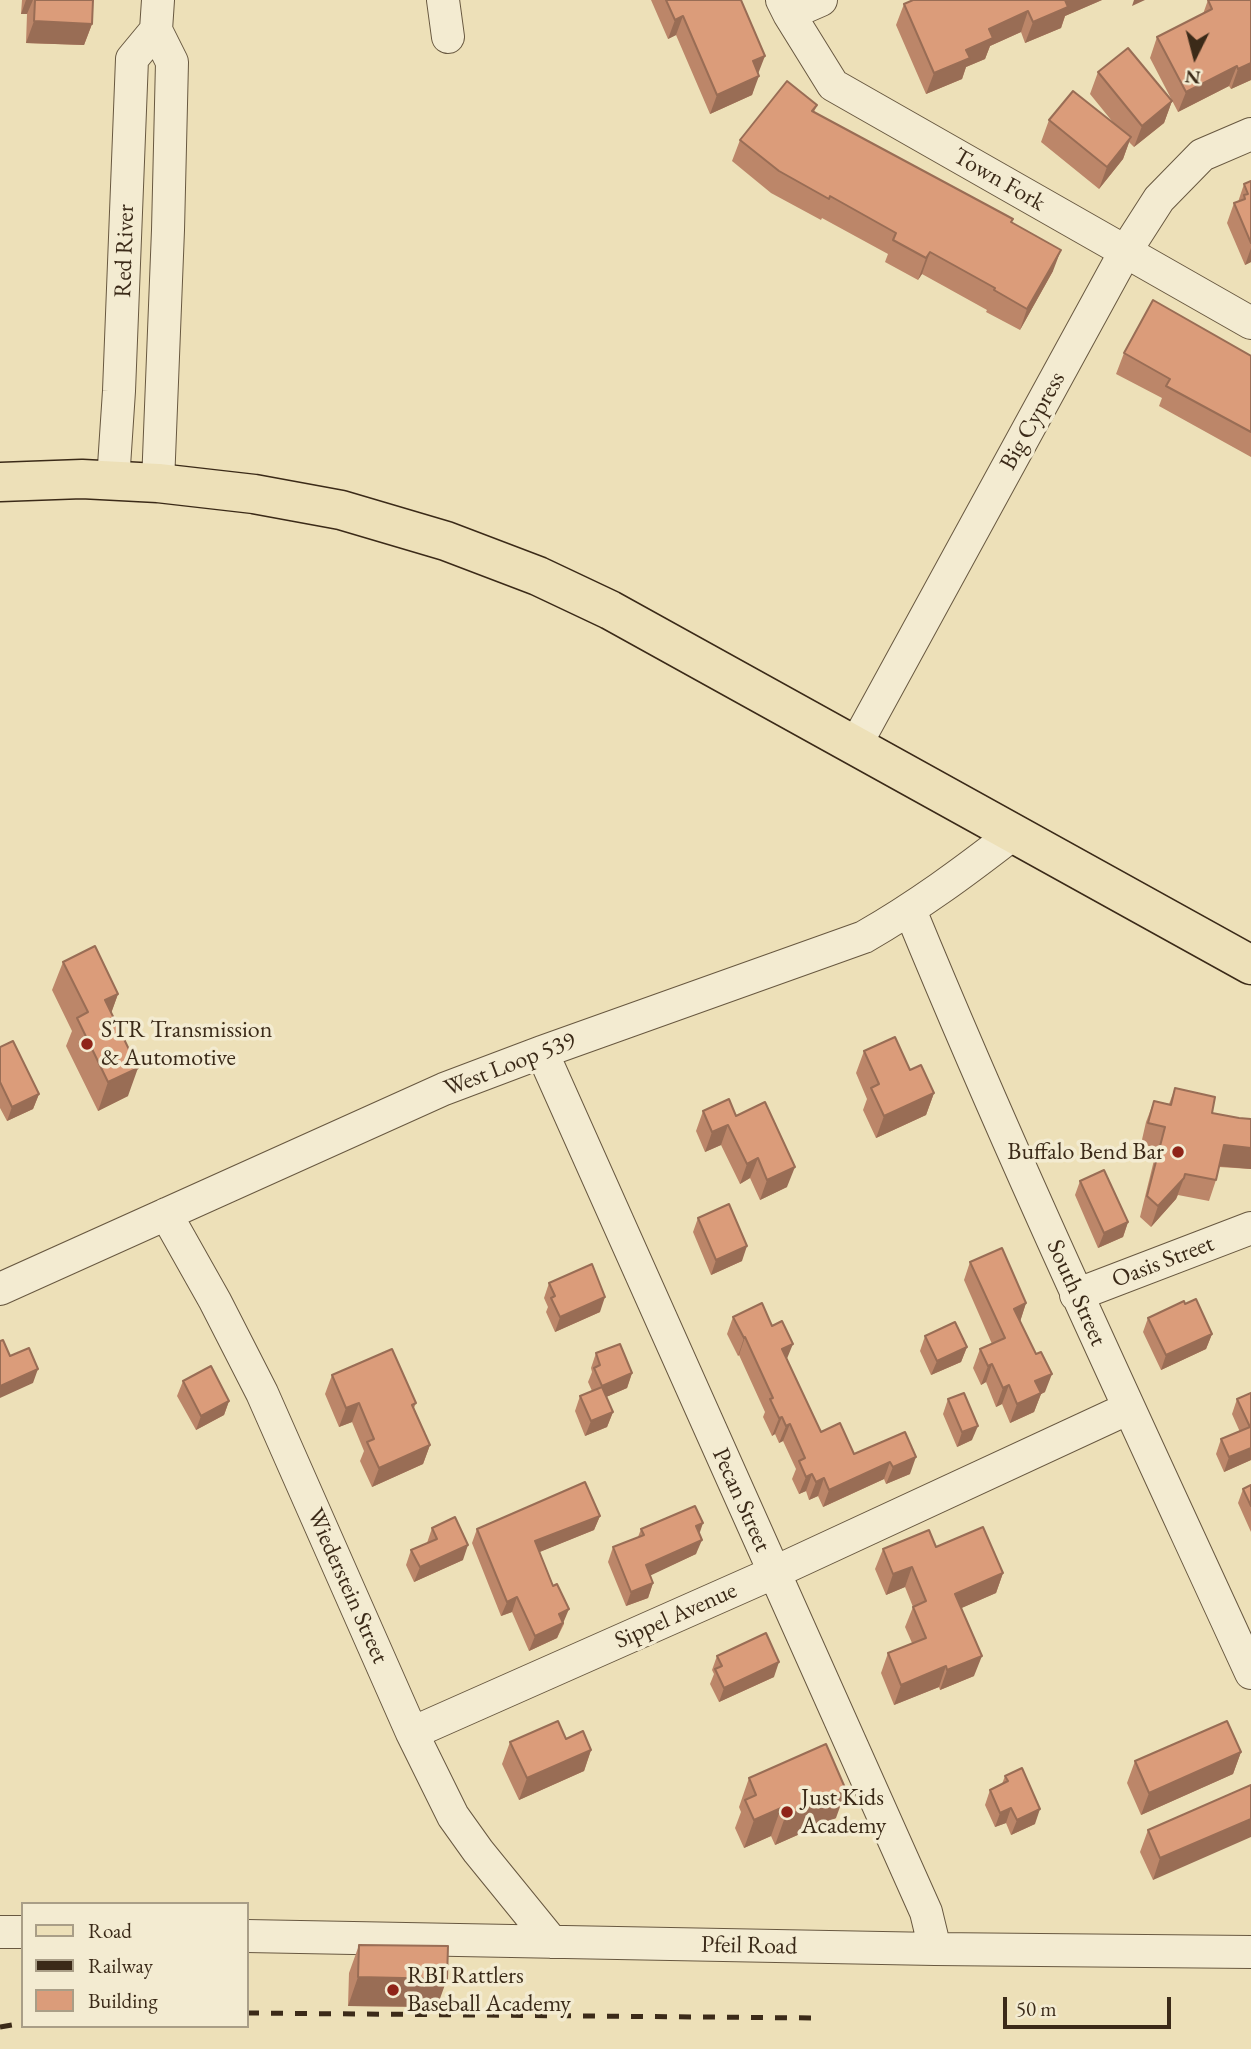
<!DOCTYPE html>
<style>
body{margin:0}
#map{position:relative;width:1251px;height:2049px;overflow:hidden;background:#ede0b8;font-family:"EB Garamond",serif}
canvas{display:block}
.legend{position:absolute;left:21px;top:1902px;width:228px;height:126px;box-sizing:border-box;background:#f3ebd1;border:2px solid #a99e87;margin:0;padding:9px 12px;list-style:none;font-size:21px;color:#3b2a18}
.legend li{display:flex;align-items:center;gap:14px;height:35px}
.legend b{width:35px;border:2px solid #a99e87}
.north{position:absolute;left:1160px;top:21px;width:70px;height:70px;-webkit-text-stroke:5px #f3ebd1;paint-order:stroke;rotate:186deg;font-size:19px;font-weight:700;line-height:28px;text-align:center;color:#3b2a18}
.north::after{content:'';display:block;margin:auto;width:24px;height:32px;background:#3b2a18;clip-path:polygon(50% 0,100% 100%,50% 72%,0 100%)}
.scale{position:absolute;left:1003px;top:1997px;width:168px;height:32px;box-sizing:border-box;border:4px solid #3b2a18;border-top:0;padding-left:9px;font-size:21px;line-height:24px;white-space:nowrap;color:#3b2a18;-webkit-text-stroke:5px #f3ebd1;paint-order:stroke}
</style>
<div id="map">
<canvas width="1251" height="2049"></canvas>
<ul class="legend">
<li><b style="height:9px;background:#ede0b8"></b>Road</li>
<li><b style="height:9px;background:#3b2a18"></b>Railway</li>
<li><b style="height:19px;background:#db9c7a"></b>Building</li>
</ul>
<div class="north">N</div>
<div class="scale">50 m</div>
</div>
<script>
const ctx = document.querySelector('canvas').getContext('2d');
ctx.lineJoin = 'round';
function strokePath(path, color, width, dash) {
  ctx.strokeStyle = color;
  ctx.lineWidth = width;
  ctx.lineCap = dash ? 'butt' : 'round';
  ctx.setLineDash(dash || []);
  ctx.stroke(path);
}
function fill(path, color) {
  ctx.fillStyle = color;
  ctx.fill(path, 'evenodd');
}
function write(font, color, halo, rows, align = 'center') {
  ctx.font = font + ' "EB Garamond",serif';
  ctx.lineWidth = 7;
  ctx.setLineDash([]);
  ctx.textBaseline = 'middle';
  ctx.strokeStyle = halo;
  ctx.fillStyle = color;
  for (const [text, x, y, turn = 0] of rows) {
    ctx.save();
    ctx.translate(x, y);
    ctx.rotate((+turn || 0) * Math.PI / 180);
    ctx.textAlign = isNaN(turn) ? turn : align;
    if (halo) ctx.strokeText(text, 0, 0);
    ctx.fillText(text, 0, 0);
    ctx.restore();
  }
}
const minor = new Path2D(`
 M158,0L156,30L172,62L168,230L158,483
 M443,0L448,37
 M782,0L789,14L833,85L1251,323
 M789,14L821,0
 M113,481L119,391L132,59L156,30
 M855,746L1125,252L1159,199L1202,155L1251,134
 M910,910C1016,1168 1135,1420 1251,1673
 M542,1052L926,1912L935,1949
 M166,1214L215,1301L262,1393L412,1733L453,1816L478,1851L552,1942
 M0,1289L444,1089L542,1052L864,937C918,906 964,872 1013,834
 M1076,1295L1251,1228
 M412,1733L773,1573L1129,1408
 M0,1932H23
 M247,1936L935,1949L1251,1952`);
const major = new Path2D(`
 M0,482L82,479L158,483L254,494L341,510L446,541L538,576L610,610L1251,965`);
strokePath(minor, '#685840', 34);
strokePath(major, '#3b2a18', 41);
strokePath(minor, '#f3ebd1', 32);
strokePath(major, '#ede0b8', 38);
strokePath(new Path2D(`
 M247,2013L815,2018
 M0,2027L23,2023`), '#3b2a18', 5, [12, 12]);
fill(new Path2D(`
 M22,0H93L92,24L84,45L26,43L27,14H21Z
 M651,0H741L758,74L752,95L710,114L676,35L668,39Z
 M913,0H1102L1065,16L1061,28L1025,43L1021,32L990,46L985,59L966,67L962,79L926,94L896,25L904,4Z
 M1208,0H1251V80L1231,89L1229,86L1178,112L1150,58L1157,37L1203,14Z
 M1098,72L1172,101L1164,123L1134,147L1129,142L1123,159L1099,189L1041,142L1049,120L1116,126L1090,94Z
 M817,105L814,112L1012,222L1053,271L1020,330L986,312L987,310L922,274L918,280L885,262L888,254L822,218L821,220L771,193L732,161L740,140Z
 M1251,181V262L1245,265L1227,223L1234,203L1238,202L1244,184Z
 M1124,353L1251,356V457L1159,406L1162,398L1116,374Z
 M63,962L118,994L111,1013L128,1096L98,1111L66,1046L72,1031L52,990Z
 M0,1047L39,1094L33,1109L7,1121L0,1108Z
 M864,1051L910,1070L934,1093L926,1115L876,1138L863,1110L867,1099L856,1073Z
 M1175,1088L1212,1113L1251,1169L1219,1167L1216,1180L1209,1201L1178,1195L1176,1199L1151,1227L1140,1217L1157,1148L1141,1144L1146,1122L1154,1101L1169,1104Z
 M703,1111L736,1116L787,1187L760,1200L750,1178L740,1184L721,1145L705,1152L696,1131Z
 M1080,1181L1128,1222L1123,1237L1098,1248L1075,1195Z
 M698,1218L742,1261L711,1275L693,1232Z
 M970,1262L1026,1303L1020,1321L1045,1392L1041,1394L1034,1412L1010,1423L1002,1404L996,1407L986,1382L981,1385L973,1368L980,1349L992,1344L964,1280Z
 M549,1283L600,1312L555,1332L546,1312L548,1307L544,1298Z
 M733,1317L787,1359L821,1432L854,1454L905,1432L910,1474L886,1484L884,1479L823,1507L818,1496L809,1500L806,1491L799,1494L792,1479L796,1469L783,1441L779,1443L775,1434L772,1436L763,1417L765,1412L739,1355L738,1356L727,1334Z
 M1148,1318L1212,1334L1206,1349L1161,1370L1143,1332Z
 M925,1336L967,1347L961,1362L931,1375L920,1351Z
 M596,1353L632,1373L627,1388L606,1397L613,1412L607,1427L585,1436L575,1411L580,1396L592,1391L588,1382L592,1372L591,1368Z
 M332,1375L416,1403L414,1408L430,1445L423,1464L372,1487L360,1461L364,1451L352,1422L339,1427L325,1394Z
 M183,1381L229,1401L224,1415L196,1430L177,1396Z
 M1251,1393V1460L1224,1472L1216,1454L1221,1439L1240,1432L1232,1414L1237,1399Z
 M948,1399L972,1440L957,1447L943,1414Z
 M1251,1485V1532L1238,1503L1243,1489Z
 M600,1516L594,1530L539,1552L564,1624L557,1638L529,1651L512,1612L501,1616L472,1543L477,1529Z
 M432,1528L463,1560L414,1582L406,1565L411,1550L427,1543Z
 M641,1529L699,1534L696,1554L650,1575L653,1583L648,1598L626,1606L608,1562L613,1547L638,1537Z
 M936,1547L1003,1573L996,1593L961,1608L974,1676L940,1690L939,1687L894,1705L881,1673L888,1653L912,1643L905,1627L913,1607L905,1587L886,1595L875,1569L883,1549Z
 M717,1656L774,1677L719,1702L710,1684L714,1674L712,1670Z
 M566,1739L591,1750L584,1771L519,1800L502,1764L510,1742Z
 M1241,1752L1233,1774L1141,1815L1127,1783L1135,1761Z
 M1005,1776L1035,1824L1011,1835L1006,1823L995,1827L985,1805L990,1790L1002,1784Z
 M749,1778L836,1818L775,1845L771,1836L744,1848L735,1828L741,1812L739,1807Z
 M1251,1785L1153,1880L1140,1852L1148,1830Z
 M359,1945L437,2007L348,2006L349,1973Z`), '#bc8669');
fill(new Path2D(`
 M26,0H33L27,14H21Z
 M1064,0H1102L1065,16L1061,28L1025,43L1033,22Z
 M1134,0H1145L1132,6Z
 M1028,11L1021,32L990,46L985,59L966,67L962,79L926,94L934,73L989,29Z
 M683,16L676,35L668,39L675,20Z
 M34,21L92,24L84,45L26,43Z
 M765,56L758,74L753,61Z
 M1251,63V80L1231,89L1238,69Z
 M1237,66L1229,86L1178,112L1186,92Z
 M759,76L752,95L710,114L717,95Z
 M1172,101L1164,123L1134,147L1142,126Z
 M1131,137L1123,159L1099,189L1107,167Z
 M1251,248V262L1245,265Z
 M1061,250L1053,271L1020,330L1027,309Z
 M930,252L922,274L918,280L926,258Z
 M118,994L108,1022L105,1000Z
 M138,1068L128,1096L98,1111L108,1082Z
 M934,1093L926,1115L876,1138L884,1116Z
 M39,1094L33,1109L7,1121L12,1107Z
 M728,1125L721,1145L705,1152L712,1132Z
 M1224,1145L1251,1148V1169L1216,1166Z
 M758,1158L750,1178L740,1184L747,1164Z
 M795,1167L787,1187L760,1200L767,1180Z
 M1184,1178L1176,1199L1151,1227L1158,1206Z
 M1128,1222L1123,1237L1098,1248L1104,1233Z
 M747,1246L742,1261L711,1275L716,1260Z
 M605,1297L600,1312L555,1332L560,1317Z
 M1026,1303L1020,1322L1014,1309Z
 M1212,1334L1206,1349L1161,1370L1166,1355Z
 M745,1337L739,1355L738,1356L744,1338Z
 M793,1344L786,1361L782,1349Z
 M967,1347L961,1362L931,1375L937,1361Z
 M992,1364L986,1382L981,1385L988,1366Z
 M38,1369L33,1383L0,1398V1386Z
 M632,1373L627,1388L597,1401L602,1386Z
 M1052,1374L1045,1392L1041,1394L1034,1412L1010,1423L1017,1404L1035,1381Z
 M1009,1385L1002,1404L996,1407L1003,1388Z
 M229,1401L224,1415L196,1430L201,1416Z
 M359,1403L352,1422L339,1427L346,1408Z
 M613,1412L607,1427L585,1436L591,1421Z
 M782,1417L775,1434L772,1436L779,1418Z
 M790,1424L783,1441L779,1443L786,1426Z
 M978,1426L972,1440L957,1447L962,1432Z
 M430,1445L423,1464L372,1487L379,1468Z
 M1251,1448V1460L1224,1472L1229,1457Z
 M916,1457L910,1474L886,1484L893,1467Z
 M890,1462L884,1479L823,1507L829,1490Z
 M812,1474L806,1491L799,1494L806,1477Z
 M824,1478L818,1496L809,1500L816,1482Z
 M600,1516L594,1530L530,1556L535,1541Z
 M703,1523L698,1538L696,1526Z
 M702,1540L696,1554L641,1580L646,1565Z
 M468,1545L463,1560L414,1582L420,1567Z
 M912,1567L905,1587L886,1595L893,1574Z
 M1003,1573L996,1593L948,1614L955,1594Z
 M653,1583L648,1598L626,1606L631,1592Z
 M517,1597L512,1612L501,1616L507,1602Z
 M569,1609L557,1638L529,1651L535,1636L559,1614Z
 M982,1656L974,1676L940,1690L947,1670Z
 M779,1662L774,1677L719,1702L724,1688Z
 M946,1666L939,1687L894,1705L901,1685Z
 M591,1750L584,1771L519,1800L527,1778Z
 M1241,1752L1233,1774L1141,1815L1149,1793Z
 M846,1790L836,1818L775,1845L785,1817Z
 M781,1808L771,1836L744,1848L754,1820Z
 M1011,1808L1006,1823L995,1827L1000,1813Z
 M1040,1809L1035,1824L1011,1835L1017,1820Z
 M1251,1819V1837L1153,1880L1160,1858Z
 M358,1977L447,1979L437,2007L348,2006Z`), '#996d55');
const building = new Path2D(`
 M35,0H93L92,24L34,21Z
 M666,0H741L765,56L753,61L759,76L717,95L683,16L675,20Z
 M913,0H1065L1068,7L1033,22L1028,11L989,29L993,38L966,50L970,58L934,73L904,4Z
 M1208,0H1251V63L1238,69L1237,66L1186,92L1157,37L1212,9Z
 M1128,48L1172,101L1142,126L1098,72Z
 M787,81L817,105L812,111L987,205L1013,219L1011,222L1061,250L1027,309L994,290L995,288L930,252L926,258L893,240L896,233L830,196L829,199L779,171L740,140Z
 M1073,91L1131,137L1107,167L1049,120Z
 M1251,181V243L1234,203L1245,199L1244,195L1248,194L1244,184Z
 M1153,300L1251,356V432L1166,386L1170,379L1124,353Z
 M95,946L118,994L105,1000L138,1068L108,1082L77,1018L88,1012L63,962Z
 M895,1037L910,1070L921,1065L934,1093L884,1116L871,1088L879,1084L864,1051Z
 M13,1041L39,1094L12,1107L0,1082V1047Z
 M1175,1088L1215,1097L1212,1113L1239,1118L1251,1119V1148L1224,1145L1216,1180L1185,1174L1184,1178L1158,1206L1147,1196L1165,1127L1148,1123L1154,1101L1171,1105Z
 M729,1099L736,1116L765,1102L795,1167L767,1180L758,1158L747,1164L728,1125L712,1132L703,1111Z
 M1104,1170L1128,1222L1104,1233L1080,1181Z
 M729,1204L747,1246L716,1260L698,1218Z
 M1002,1248L1026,1303L1014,1309L1036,1354L1041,1352L1052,1374L1035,1381L1041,1393L1017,1404L1009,1385L1003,1388L992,1364L988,1366L980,1349L1005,1338L970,1262Z
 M592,1264L605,1297L560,1317L551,1298L555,1296L549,1283Z
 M1196,1299L1212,1334L1166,1355L1148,1318L1184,1301L1185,1304Z
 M762,1303L772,1326L782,1321L793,1344L782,1349L821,1432L840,1423L854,1454L905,1432L916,1457L893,1467L890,1462L829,1490L824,1478L816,1482L812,1474L806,1477L799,1461L805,1458L790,1424L786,1426L782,1417L779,1418L770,1399L773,1398L745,1337L744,1338L733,1317Z
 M955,1322L967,1347L937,1361L925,1336Z
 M3,1340L10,1356L29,1348L38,1369L0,1386V1341Z
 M620,1344L632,1373L602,1386L594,1368L600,1365L596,1353Z
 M392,1349L416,1403L412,1405L430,1445L379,1468L367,1442L374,1439L359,1403L346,1408L332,1375Z
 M211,1366L229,1401L201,1416L183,1381Z
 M602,1387L613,1412L591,1421L580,1396Z
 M964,1393L978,1426L962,1432L948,1399Z
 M1251,1393V1448L1229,1457L1221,1439L1250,1427L1237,1399Z
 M585,1482L600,1516L535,1541L553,1586L557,1584L569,1609L559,1614L563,1623L535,1636L517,1597L507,1602L477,1529Z
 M1251,1485V1506L1243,1489Z
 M695,1506L703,1523L696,1526L702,1540L646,1565L653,1583L631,1592L613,1547L644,1535L641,1529Z
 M455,1517L468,1545L420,1567L411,1550L437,1539L432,1528Z
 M983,1527L1003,1573L955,1594L982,1656L947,1670L946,1666L901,1685L888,1653L926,1638L913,1607L926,1601L912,1567L893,1574L883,1549L929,1530L936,1547Z
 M766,1633L779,1662L724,1688L715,1669L722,1666L717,1656Z
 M558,1721L566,1739L583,1731L591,1750L527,1778L510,1742Z
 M1227,1721L1241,1752L1149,1793L1135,1761Z
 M826,1744L846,1790L785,1817L781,1808L754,1820L745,1800L756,1795L749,1778Z
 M1022,1768L1040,1809L1017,1820L1011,1808L1000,1813L990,1790L1008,1781L1005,1776Z
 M1251,1785V1819L1160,1858L1148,1830Z
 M359,1945L448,1946L447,1979L358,1977Z`);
fill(building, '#db9c7a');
strokePath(building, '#996d55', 2);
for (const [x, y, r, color] of [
 [87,1044,7,"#8f2418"],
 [1178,1152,7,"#8f2418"],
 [787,1812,7,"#8f2418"],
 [393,1990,7,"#8f2418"]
]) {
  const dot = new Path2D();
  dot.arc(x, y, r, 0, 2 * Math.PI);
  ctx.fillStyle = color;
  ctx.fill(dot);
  strokePath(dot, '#f3ebd1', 2.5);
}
write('24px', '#3b2a18', '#f3ebd1', [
 ["Town Fork",999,180,30],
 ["Red River",125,251,-88],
 ["Big Cypress",1033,421,-61],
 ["West Loop 539",510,1065,-21],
 ["Oasis Street",1163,1262,-21],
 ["South Street",1076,1293,66],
 ["Pecan Street",741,1500,66],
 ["Wiederstein Street",347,1586,66],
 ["Sippel Avenue",676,1616,-24],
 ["Pfeil Road",749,1946,1]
]);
write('24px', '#3b2a18', '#f3ebd1', [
 ["STR Transmission",101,1030],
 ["& Automotive",101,1058],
 ["Buffalo Bend Bar",1164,1152,"right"],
 ["Just Kids",801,1798],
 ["Academy",801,1826],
 ["RBI Rattlers",407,1976],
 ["Baseball Academy",407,2004]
], 'left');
</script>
